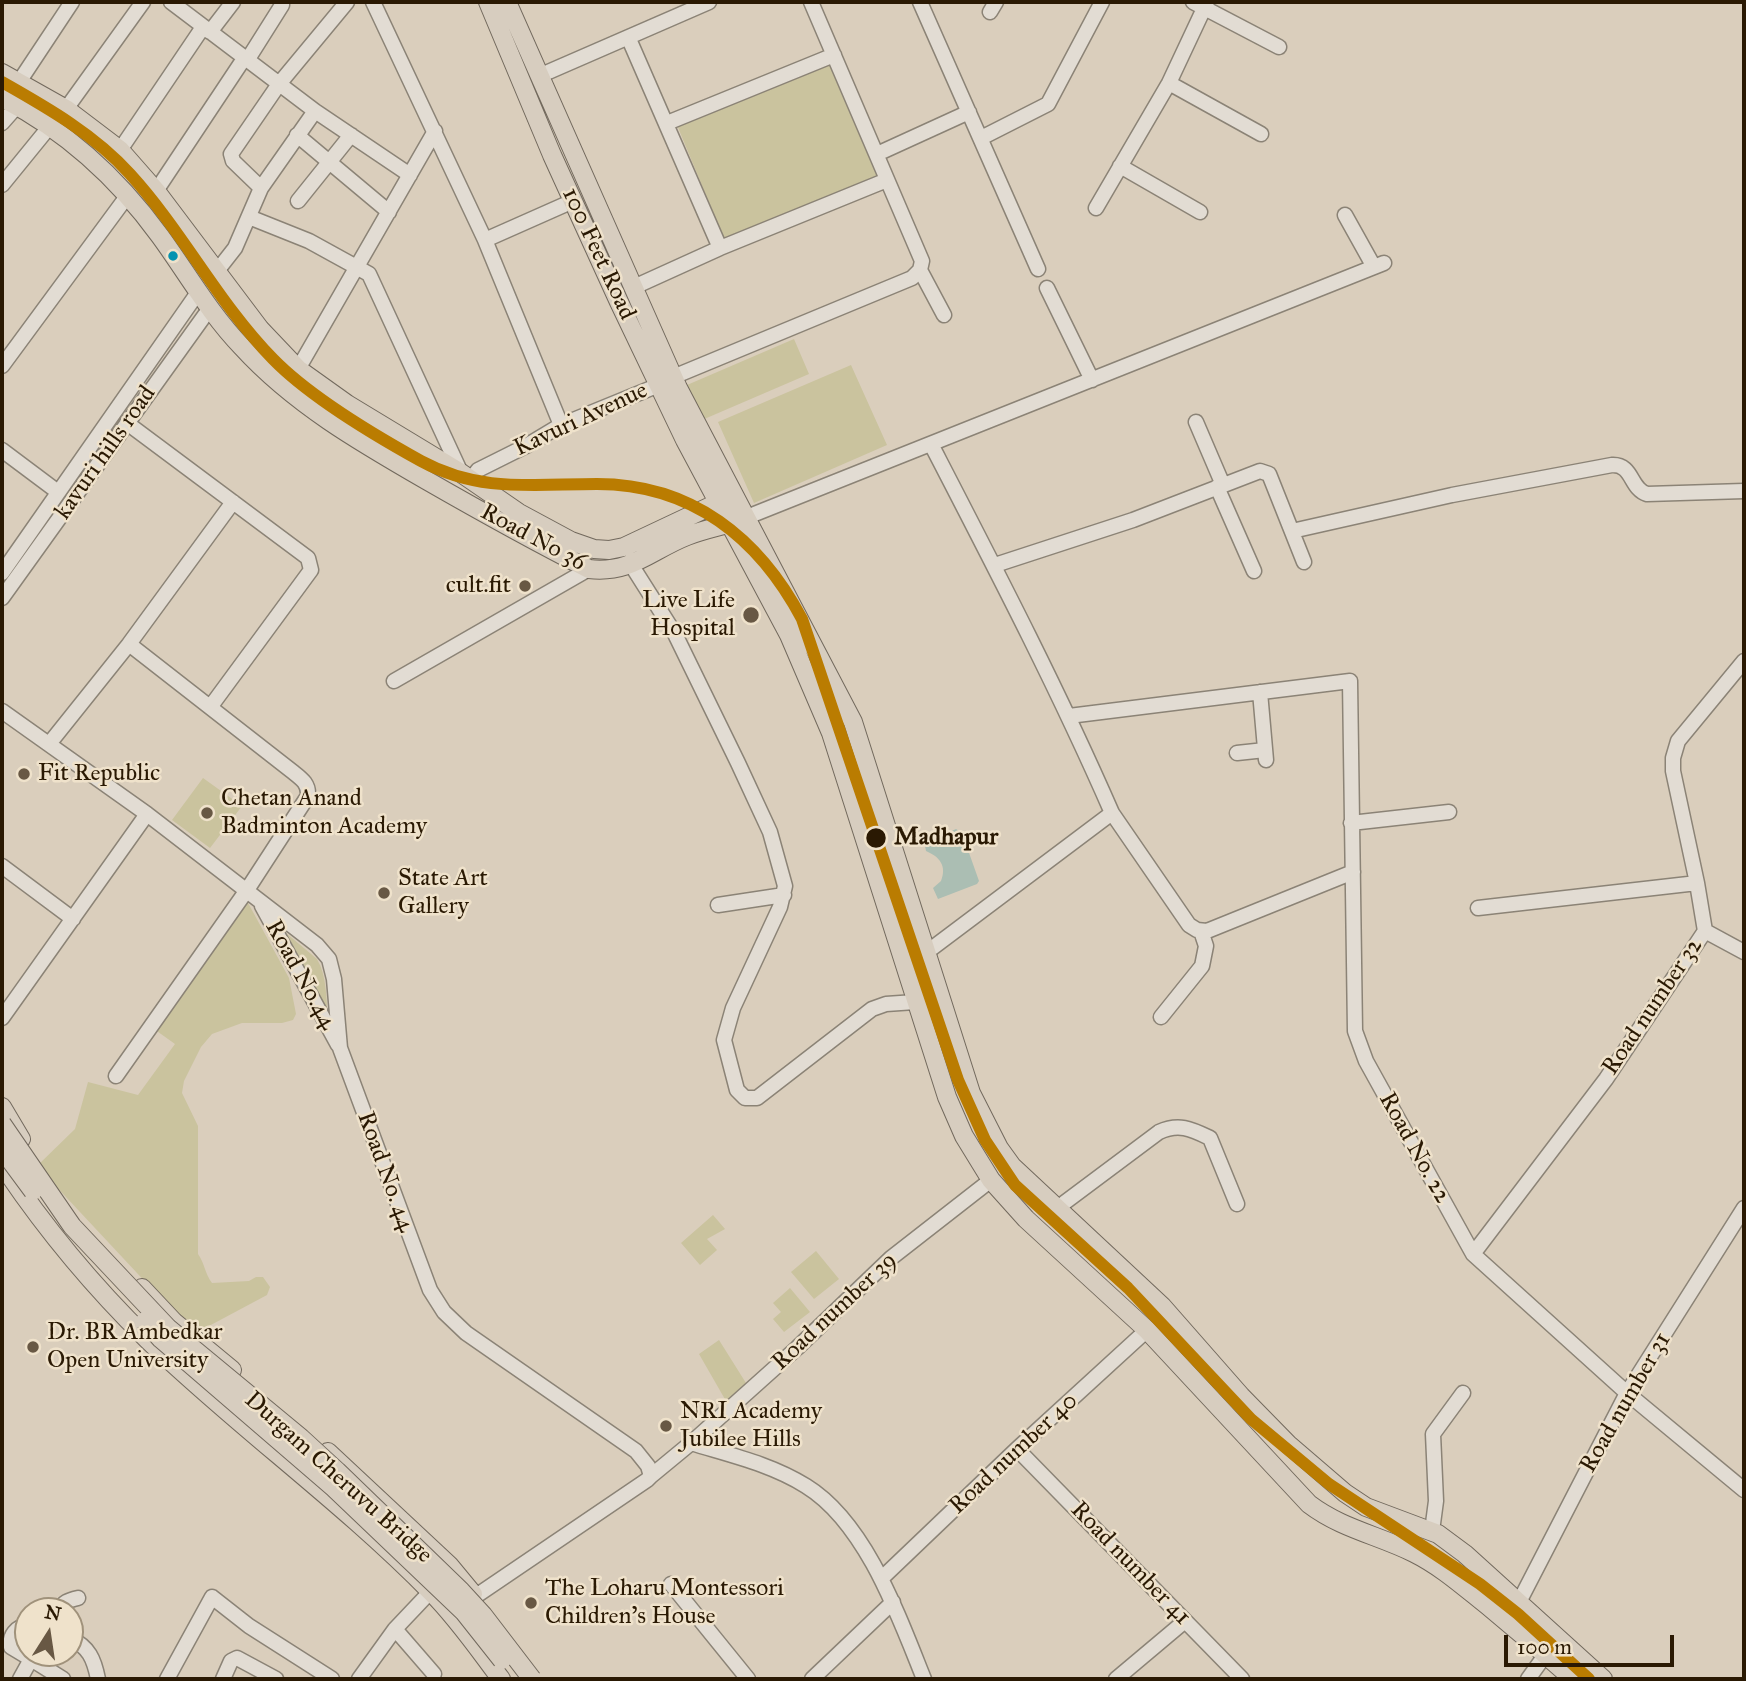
<!DOCTYPE html>
<style>
body{margin:0}
#map{position:relative;width:1746px;height:1681px;overflow:hidden;background:#dacebc;font-family:"IM FELL Great Primer",serif}
canvas{display:block}
.frame{position:absolute;inset:0;border:4px solid #2a1903;pointer-events:none}
.north{position:absolute;left:14px;top:1597px;width:70px;height:70px;box-sizing:border-box;background:#efe2cb;border:2px solid #a0927b;border-radius:50%;rotate:12deg;font-size:19px;font-weight:700;line-height:28px;text-align:center;color:#2a1903}
.north::after{content:'';display:block;margin:auto;width:24px;height:32px;background:#685844;clip-path:polygon(50% 0,100% 100%,50% 72%,0 100%)}
.scale{position:absolute;left:1504px;top:1635px;width:170px;height:32px;box-sizing:border-box;border:4px solid #2a1903;border-top:0;padding-left:9px;font-size:21px;line-height:24px;white-space:nowrap;color:#2a1903;-webkit-text-stroke:5px #efe2cb;paint-order:stroke}
</style>
<div id="map">
<canvas width="1746" height="1681"></canvas>
<div class="frame"></div>
<div class="north">N</div>
<div class="scale">100 m</div>
</div>
<script>
const ctx = document.querySelector('canvas').getContext('2d');
ctx.lineJoin = 'round';
function fill(path, color) {
  ctx.fillStyle = color;
  ctx.fill(path, 'evenodd');
}
function strokePath(path, color, width, dash) {
  ctx.strokeStyle = color;
  ctx.lineWidth = width;
  ctx.lineCap = dash ? 'butt' : 'round';
  ctx.setLineDash(dash || []);
  ctx.stroke(path);
}
function write(font, color, halo, rows, align = 'center') {
  ctx.font = font + ' "IM FELL Great Primer",serif';
  ctx.lineWidth = 5;
  ctx.setLineDash([]);
  ctx.textBaseline = 'middle';
  ctx.strokeStyle = halo;
  ctx.fillStyle = color;
  for (const [text, x, y, turn = 0] of rows) {
    ctx.save();
    ctx.translate(x, y);
    ctx.rotate((+turn || 0) * Math.PI / 180);
    ctx.textAlign = isNaN(turn) ? turn : align;
    if (halo) ctx.strokeText(text, 0, 0);
    ctx.fillText(text, 0, 0);
    ctx.restore();
  }
}
fill(new Path2D(`
 M830,63L877,176L724,239L677,125Z
 M794,339L809,374L702,420L687,385Z
 M851,365L887,445L754,503L718,422Z
 M203,778L242,806L210,848L172,820Z
 M247,901L289,978L296,1014L293,1020L282,1023H242L212,1034L201,1047L184,1081L182,1093L198,1126V1254C205,1264 205,1274 212,1283L249,1281L256,1277H263L270,1287L267,1295L194,1334L37,1166L75,1129L88,1082L138,1095L175,1044L154,1029Z
 M280,928L317,959C327,976 326,998 328,1017Z
 M713,1215L725,1229L707,1239L717,1250L700,1265L681,1243Z
 M816,1251L839,1279L814,1299L791,1272Z
 M790,1288L810,1312L784,1332L773,1319L781,1312L773,1303Z
 M719,1340L746,1383L726,1401L699,1354Z`), '#cac39e');
fill(new Path2D(`
 M956,829L962,833L979,881L977,884L938,899L933,888L941,881C947,866 940,857 926,851L925,846L928,842Z`), '#abbeb3');
const minor = new Path2D(`
 M171,2L315,111L410,175
 M373,2L485,240L561,425
 M920,2L1038,269
 M1193,2L1279,47
 M990,12L996,2
 M210,32L233,2
 M629,39L720,248
 M248,59L282,5
 M539,76L709,2
 M19,82L72,2
 M1169,83L1261,134
 M66,109L143,2
 M2,123L17,106
 M667,123L834,55
 M297,135L389,212
 M981,138L1048,104L1102,2
 M120,150L203,27
 M877,154L969,112
 M1120,166L1200,212
 M2,185L50,126
 M261,188L233,161L231,154L279,84L347,2
 M156,191L245,57
 M298,201L351,135
 M1096,208L1169,83L1207,2
 M1345,215L1374,267
 M249,217L309,241L369,274L461,473
 M485,240L573,201
 M920,270L944,315
 M217,271L235,248L261,188L315,111
 M634,287L720,248L887,180
 M1047,288L1092,380
 M2,366L128,195
 M298,369L435,131
 M673,377L912,278L920,270L922,261L811,2
 M1196,422L1223,485
 M127,423L308,558L311,570L211,706
 M2,450L58,492
 M470,480L478,470L526,446L561,425L659,385
 M1217,487L1254,571
 M747,517L1384,263
 M1292,531L1452,495L1612,465C1633,464 1630,489 1647,494L1744,491
 M995,565L1133,520L1260,471L1269,474L1304,562
 M632,566L675,634L738,763L770,832L785,886L780,907L733,1008L724,1040L737,1090L745,1098H757L872,1009L886,1004L915,1002
 M2,573L199,291
 M2,598L210,308
 M394,681L589,569
 M1260,692L1266,760
 M2,711L147,814L317,945L329,959L334,979L340,1048L430,1290L444,1312L466,1333L636,1451L648,1466L651,1476L647,1480L476,1596
 M1069,716L1350,681L1355,1031L1366,1061L1473,1254L1627,1393L1744,1490
 M49,744L129,644L233,502
 M1237,753L1265,750
 M1112,813L1189,925L1197,930L1207,931L1353,872
 M1351,823L1449,812
 M2,866L73,919
 M718,905L784,895
 M262,906L338,1045
 M1478,908L1697,883
 M1705,931L1744,952
 M927,952L1112,813C1057,687 994,566 931,444
 M1161,1017L1202,966L1206,946L1201,931
 M2,1018L147,814
 M116,1076L247,890L308,796C309,784 302,779 293,772L129,644
 M1056,1209L1159,1132C1179,1123 1191,1129 1210,1138L1237,1204
 M1473,1254L1606,1079L1705,931L1697,883L1673,771V758L1678,741L1744,661
 M691,1443C730,1455 771,1464 806,1486C866,1523 899,1617 924,1679
 M1017,1449L1242,1679
 M651,1476L691,1443L797,1348L891,1258L991,1180
 M1432,1531L1436,1501L1433,1434L1463,1393
 M882,1578L1017,1449L1147,1330
 M671,1584L748,1679
 M1518,1604L1627,1393L1744,1208
 M59,1611C63,1602 69,1600 78,1598
 M28,1625C16,1627 9,1635 11,1647L31,1659
 M395,1629L434,1674
 M70,1638C89,1647 94,1659 98,1679
 M20,1679L31,1659L63,1679
 M167,1679L212,1597L249,1626L332,1679
 M223,1679L231,1661L237,1658L276,1679
 M359,1679L395,1629L431,1591
 M812,1679L893,1602
 M1116,1679L1185,1621
 M1528,1679L1546,1654`);
const major = new Path2D(`
 M488,2L552,155L619,302L685,440L789,635L831,733L947,1097L964,1136L991,1180L1026,1219L1147,1330L1309,1504C1342,1529 1378,1535 1414,1553C1442,1567 1464,1587 1488,1606C1517,1630 1545,1654 1573,1679
 M507,2L678,388L853,722L971,1093L999,1148L1012,1166L1162,1306L1241,1396L1288,1444L1345,1493L1366,1507L1438,1534L1465,1554L1603,1679
 M2,73L66,109L120,150L156,191L260,329L298,369L347,404L461,473L519,513L571,541L594,549L609,550L624,547L728,498
 M2,98C67,131 117,177 160,236C187,273 210,314 242,347C294,404 360,442 426,480C480,511 534,541 589,569C631,574 651,550 687,536C705,529 723,526 741,520
 M2,1107L21,1139
 M2,1164C44,1227 93,1286 147,1339C238,1427 343,1502 432,1593C458,1619 479,1650 501,1679
 M142,1288L174,1322L232,1370
 M328,1452L449,1565L473,1594`);
strokePath(minor, '#8b8376', 17);
strokePath(major, '#72695d', 20);
strokePath(minor, '#e2dcd3', 14);
strokePath(major, '#d7cdbf', 18);
const majorBridge = new Path2D(`
 M2,1124L72,1226L168,1328L301,1438L337,1471L461,1591L483,1615L532,1679
 M2,1149L33,1191
 M145,1321L161,1339L334,1488L464,1612L502,1660`);
strokePath(majorBridge, '#72695d', 20, []);
strokePath(majorBridge, '#d7cdbf', 18);
strokePath(new Path2D(`
 M2,82C48,108 95,135 130,174C183,232 218,303 273,359C310,397 374,435 421,461C480,493 533,484 597,484C692,484 759,538 802,619L958,1080L985,1140L1015,1185L1128,1288L1251,1419L1329,1484L1480,1584L1518,1614L1589,1679`), '#ba7c01', 12);
for (const [x, y, r, color] of [
 [173,256,6,"#0693b0"],
 [525,586,7,"#685844"],
 [751,615,9,"#685844"],
 [24,774,7,"#685844"],
 [207,813,7,"#685844"],
 [876,838,11,"#2a1903"],
 [384,893,7,"#685844"],
 [33,1347,7,"#685844"],
 [666,1426,7,"#685844"],
 [531,1603,7,"#685844"]
]) {
  const dot = new Path2D();
  dot.arc(x, y, r, 0, 2 * Math.PI);
  ctx.fillStyle = color;
  ctx.fill(dot);
  strokePath(dot, '#efe2cb', 2.5);
}
write('24px', '#2a1903', '#efe2cb', [
 ["100 Feet Road",598,254,65],
 ["Kavuri Avenue",581,420,-25],
 ["kavuri hills road",106,453,-55],
 ["Road No 36",533,538,28],
 ["Road No.44",300,975,61],
 ["Road number 32",1653,1007,-56],
 ["Road No. 22",1414,1148,61],
 ["Road No. 44",385,1172,70],
 ["Road number 39",835,1312,-43],
 ["Road number 31",1626,1403,-60],
 ["Road number 40",1014,1454,-43],
 ["Durgam Cheruvu Bridge",338,1478,42],
 ["Road number 41",1130,1564,46]
]);
write('24px', '#2a1903', '#efe2cb', [
 ["cult.fit",511,586,"right"],
 ["Live Life",735,601,"right"],
 ["Hospital",735,629,"right"],
 ["Fit Republic",38,774],
 ["Chetan Anand",221,799],
 ["Badminton Academy",221,827],
 ["State Art",398,879],
 ["Gallery",398,907],
 ["Dr. BR Ambedkar",47,1333],
 ["Open University",47,1361],
 ["NRI Academy",680,1412],
 ["Jubilee Hills",680,1440],
 ["The Loharu Montessori",545,1589],
 ["Children's House",545,1617]
], 'left');
write('bold 24px', '#2a1903', '#efe2cb', [
 ["Madhapur",894,838]
], 'left');
</script>
